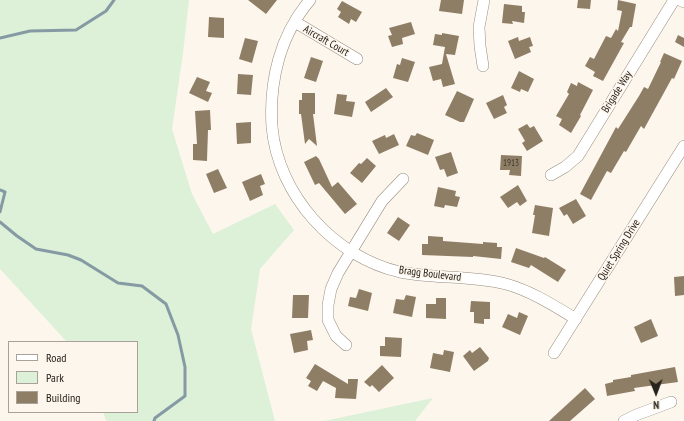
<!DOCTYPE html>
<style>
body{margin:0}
#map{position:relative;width:684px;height:421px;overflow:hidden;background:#fdf6ec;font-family:"PT Sans Narrow",sans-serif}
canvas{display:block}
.legend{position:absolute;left:8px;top:341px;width:130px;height:72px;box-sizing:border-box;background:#fdf6ec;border:1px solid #a7a199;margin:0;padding:5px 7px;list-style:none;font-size:12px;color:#26221c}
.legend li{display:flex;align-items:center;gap:8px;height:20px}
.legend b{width:20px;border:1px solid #a7a199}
.north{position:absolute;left:636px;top:373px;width:40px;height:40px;-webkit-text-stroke:3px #fdf6ec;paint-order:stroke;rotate:179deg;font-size:11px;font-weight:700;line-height:16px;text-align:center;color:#26221c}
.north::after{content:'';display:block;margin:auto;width:14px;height:18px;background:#26221c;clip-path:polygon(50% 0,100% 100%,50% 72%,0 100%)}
</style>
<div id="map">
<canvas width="684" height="421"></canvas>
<ul class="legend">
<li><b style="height:5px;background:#fff"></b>Road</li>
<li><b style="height:11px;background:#dcf1d8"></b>Park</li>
<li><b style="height:11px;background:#8f7e66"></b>Building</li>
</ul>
<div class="north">N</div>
</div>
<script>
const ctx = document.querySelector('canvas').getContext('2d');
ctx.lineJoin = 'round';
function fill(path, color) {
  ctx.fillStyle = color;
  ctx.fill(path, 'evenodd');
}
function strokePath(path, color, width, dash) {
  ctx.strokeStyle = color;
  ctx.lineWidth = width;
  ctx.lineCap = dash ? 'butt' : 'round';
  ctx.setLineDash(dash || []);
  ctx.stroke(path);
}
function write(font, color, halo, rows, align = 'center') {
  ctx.font = font + ' "PT Sans Narrow",sans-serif';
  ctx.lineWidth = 3;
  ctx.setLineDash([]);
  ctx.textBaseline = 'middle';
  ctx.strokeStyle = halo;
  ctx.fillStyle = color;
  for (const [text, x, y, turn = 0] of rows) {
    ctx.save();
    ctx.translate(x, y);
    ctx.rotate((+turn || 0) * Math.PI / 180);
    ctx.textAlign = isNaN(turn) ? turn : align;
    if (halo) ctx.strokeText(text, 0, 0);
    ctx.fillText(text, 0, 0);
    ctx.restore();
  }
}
fill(new Path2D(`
 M0,0H189L183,53L172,129L192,194L213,234L275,204L294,230L260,269L251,329L275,421H106L103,412H137V342H67L0,269Z
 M433,398L415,421H324Z`), '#dcf1d8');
strokePath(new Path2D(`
 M0,38L30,31L76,30L106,11L114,0
 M0,190L5,192L0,212
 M0,222L17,236L36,249L68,255L81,260L118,283L142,286L166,304L178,335L185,367V396L155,418L154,421`), '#869aa4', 3);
fill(new Path2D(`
 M248,0H277L266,14Z
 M441,0H464L462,14L439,11Z
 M578,0H591L590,9L577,8Z
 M618,0L636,4L632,27H630L621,42L624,43L603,81L593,76L595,72L585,66L590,57L594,59L606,36L611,38L616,29L618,31L622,11L617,10Z
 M342,1L362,12L356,22L351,19L349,24L338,17L341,12L337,9Z
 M504,4L522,6V12H525L524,23L512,21L513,24L502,23Z
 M209,17L224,18V38L208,37Z
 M411,22L415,34L402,38L403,44L392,47L388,36L392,35L389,28Z
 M442,33L459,36L455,55L446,54L455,84L443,87L441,79L433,81L429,67L442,64L445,47L433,45L435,34L442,35Z
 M678,35L684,38V47L675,42Z
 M518,37L519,41L530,37L533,46L529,47L531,52L515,59L508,41Z
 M245,38L258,41L252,63L239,59Z
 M664,53L682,61L674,79L672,78L644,129L641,126L626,152L624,151L611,173L607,171L591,200L580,194L616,127L618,129L639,96L644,87L648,89L661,62H660Z
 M311,57L323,61L316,82L304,78Z
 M402,58L415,62L408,82L393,78L397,64L400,65Z
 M519,71L534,79L528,92L521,89L520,92L511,88Z
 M238,74L253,75L251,95L237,94Z
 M197,77L210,82L206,91L212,93L208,102L189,93Z
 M578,82L593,90L580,115L581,116L571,133L559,125L562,119L556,116L569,94L567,92L571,83L577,86Z
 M386,88L393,97L371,112L365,102Z
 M457,91L474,99L464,122H460L445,115Z
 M302,93H315V114H313L317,146L309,139L305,144L301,114H299V100H302Z
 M337,94L347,95L346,101L355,102L352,117L334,114Z
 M503,95L507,105L504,107L507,113L494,119L486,103Z
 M210,110L211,130H208L207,161L193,160V144H197L195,111Z
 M251,122V143L237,144L236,123Z
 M527,124L530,128L534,126L543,141L527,151L522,143L525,141L518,129Z
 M417,133L434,140L428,155L406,146L411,135L415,136Z
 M394,134L399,145L379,154L372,141L385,135L386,138Z
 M451,152L458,173L447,177L444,169L440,170L435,157Z
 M501,155L522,156L521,176L509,175L510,170H500Z
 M316,156L319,159L332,187L338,182L357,204L345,214L319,183L315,185L304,162Z
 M367,158L376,166L362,183L350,173L359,163L361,164Z
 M218,169L227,188L214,193L206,174Z
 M261,174L265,184L260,186L263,195L250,201L242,182Z
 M518,185L527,201L520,206L517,202L508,208L500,197Z
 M438,187L456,191L455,196L460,197L457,207L445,205L444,208L434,206Z
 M576,199L586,216L573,224L567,214L564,216L559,208Z
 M535,205L553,208L549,236L532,233L535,215H533Z
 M398,217L410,225L399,241L387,233Z
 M428,236L443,237V241L483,244V242L497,243V247H502L501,259L473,256V257L422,255V244H428Z
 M516,248L544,258L545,257L566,270L558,282L531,265L529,268L511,262Z
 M684,276V295L675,296L674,277Z
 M359,289L372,293L368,311L348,306L350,297L356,298Z
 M293,295H309L308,318H292Z
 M406,295L416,297L412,317L393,313L396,299L404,300Z
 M436,298H446V319L426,318V304H436Z
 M471,301L490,302V319H484V324L474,323V312H470Z
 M519,312L528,316L520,335L502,327L508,314L517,318Z
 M651,319L658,336L641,343L634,327Z
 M311,330L313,340L307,341L308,350L294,353L290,334Z
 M385,337L402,338L401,357L380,356V346H385Z
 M480,347L489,358L488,361L474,371L463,356L470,350L472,353Z
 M444,350L454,352L450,372L430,368L433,353L443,355Z
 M315,364L348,384V379H358L356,399L335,398L336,388L323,381L317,391L308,386L311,381L306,378Z
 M382,365L394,378L379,392L372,385L370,387L364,382Z
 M675,367L678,382L634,388L635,391L607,396L605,384L613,382V380L631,377V375Z
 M585,388L595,399L570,421H549Z`), '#8f7e66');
const street = new Path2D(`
 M310,0C280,35 269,81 272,127C278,195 334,257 400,272C435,279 471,275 506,284C531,291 553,305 576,319
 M680,0L684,2
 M295,22L357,59
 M483,66L480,46L479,27L484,0
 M551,175L565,167L578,156L674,0
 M346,345L336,336L328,320V305L331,289L338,273L382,201L403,179
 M554,353L684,146
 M624,421L636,415L671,402`);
strokePath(street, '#978c7e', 12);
strokePath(street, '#fff', 11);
write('9px', '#40392e', null, [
 ["1913",511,163]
]);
write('11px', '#26221c', '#fdf6ec', [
 ["Aircraft Court",326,41,30],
 ["Brigade Way",617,92,-58],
 ["Quiet Spring Drive",619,250,-58],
 ["Bragg Boulevard",430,274,7]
]);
</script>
